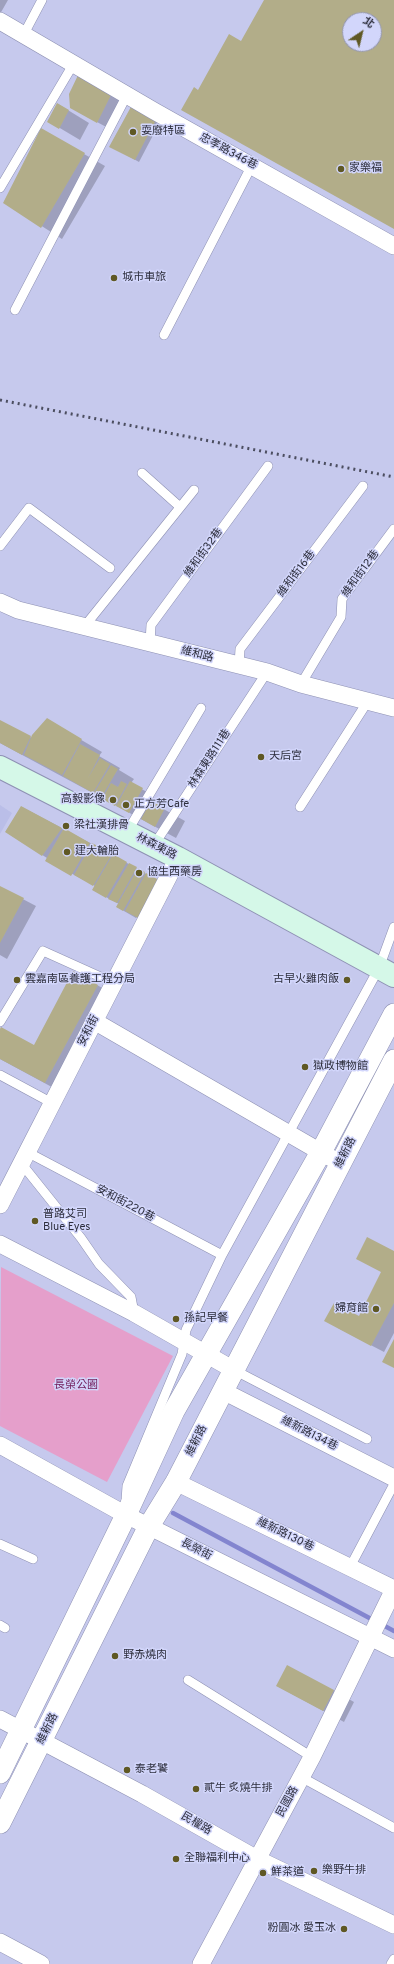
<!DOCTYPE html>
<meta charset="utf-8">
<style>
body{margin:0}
#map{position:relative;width:394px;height:1964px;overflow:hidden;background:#c6c9ed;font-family:Overpass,"Noto Sans TC",sans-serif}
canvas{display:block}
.north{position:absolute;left:342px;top:12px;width:40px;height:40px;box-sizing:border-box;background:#d2d6fb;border:1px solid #9093af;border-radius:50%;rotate:35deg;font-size:11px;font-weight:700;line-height:16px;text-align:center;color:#2d2e3c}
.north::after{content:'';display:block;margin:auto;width:14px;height:18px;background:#5f5824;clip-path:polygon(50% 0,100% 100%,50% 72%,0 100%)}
</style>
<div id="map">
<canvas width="394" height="1964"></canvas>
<div class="north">北</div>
</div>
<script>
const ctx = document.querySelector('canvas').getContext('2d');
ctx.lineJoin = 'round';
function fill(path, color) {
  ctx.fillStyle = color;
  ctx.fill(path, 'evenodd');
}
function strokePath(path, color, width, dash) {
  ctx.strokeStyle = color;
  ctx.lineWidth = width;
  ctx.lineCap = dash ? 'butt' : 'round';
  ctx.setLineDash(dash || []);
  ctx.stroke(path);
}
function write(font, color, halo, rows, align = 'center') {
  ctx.font = font + ' Overpass,"Noto Sans TC",sans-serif';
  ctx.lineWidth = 3;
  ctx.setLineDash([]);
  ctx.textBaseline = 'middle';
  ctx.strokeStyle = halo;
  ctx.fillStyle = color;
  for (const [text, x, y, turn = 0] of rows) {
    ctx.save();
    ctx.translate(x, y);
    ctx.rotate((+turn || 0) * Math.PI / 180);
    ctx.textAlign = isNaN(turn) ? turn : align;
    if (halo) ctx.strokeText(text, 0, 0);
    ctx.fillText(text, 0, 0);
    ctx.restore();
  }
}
fill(new Path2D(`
 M0,805L12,813L0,834Z`), '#babee8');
fill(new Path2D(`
 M1,1267L173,1356L107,1482L0,1426Z`), '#e59fcb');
fill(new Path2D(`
 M0,0H8L0,14Z
 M80,73L125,99L110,129L82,114Z
 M58,104L89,123L80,140L48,121Z
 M132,106L160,122L139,162L110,146Z
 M42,130L105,166L62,239L4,202Z
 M47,720L102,752L99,756L120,768L119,770L134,779L131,783L154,796L151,802L185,821L176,838L0,743V721L32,738Z
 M22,807L113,855L167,886L136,918L117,907L119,904L93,890L95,886L46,860L47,858L6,832Z
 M0,887L36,906L7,959L0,955Z
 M97,985L113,994L61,1092L0,1059V1031L34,1046Z
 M394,1253V1333L384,1352L338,1328L359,1317Z
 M277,1686L333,1690L354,1702L344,1722Z`), '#0003');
strokePath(new Path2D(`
 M173,1513L375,1621
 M381,1624L394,1631`), '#8385cf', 4.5);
fill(new Path2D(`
 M264,0H394V229L181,110L194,87L198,90L229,34L241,41ZM350,20H374V44H350Z
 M80,71L113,91L97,123L70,108L69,94Z
 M57,103L69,110L59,129L47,122Z
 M132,105L157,118L135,160L109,147Z
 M41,128L85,153L41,228L3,203Z
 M47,718L82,739L62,775L24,755L32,735Z
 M0,720L31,736L22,755L0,743Z
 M80,744L100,755L88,778L100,758L110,764L93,793L63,776Z
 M111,765L118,769L101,798L94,793Z
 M121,781L127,784L115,806L102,799L111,783L118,787Z
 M130,781L143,788L129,813L116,806Z
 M151,801L165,808L155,827L141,819Z
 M21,806L62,828L42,856L5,832Z
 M64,828L90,843L71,876L45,861Z
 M92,843L112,854L93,886L74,875Z
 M113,854L127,862L106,898L92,890Z
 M129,863L137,867L117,903L108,899Z
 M138,868L145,872L123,911L116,907Z
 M146,873L159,880L138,918L125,911Z
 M0,886L24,898L0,943Z
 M73,971L98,985L45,1083L0,1059V1029L1,1027L34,1045Z
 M367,1237L394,1251V1303L371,1346L324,1321L334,1303L359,1316L381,1272L356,1259Z
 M394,1339V1368L382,1362Z
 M287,1665L334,1690L323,1711L276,1686Z`), '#b2ad89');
const service = new Path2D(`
 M24,34L42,0
 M0,188L74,63
 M15,310L127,95
 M164,335L252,165
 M142,473L180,507
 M0,546L29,508L110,568
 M84,627L194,490
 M150,643L151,625L268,466
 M239,665L240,649L363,486
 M301,684L341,617L342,599L394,529
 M300,807L368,701
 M127,832L201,708
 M154,845L267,672
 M0,1022L43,951L114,983
 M0,1075L52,1103
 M27,1152L222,1255
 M21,1163L81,1238L99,1264L131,1297L134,1313
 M234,1370L367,1439
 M126,1501L127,1486L182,1354L186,1330L222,1255L379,968L394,927
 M0,1544L33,1559
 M350,1567L394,1484
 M0,1625L5,1628
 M188,1680L312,1757
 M301,1777L394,1828
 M391,1964L394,1959`);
const minor = new Path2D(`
 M0,21L154,111L394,246
 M0,602L18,610L267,672L301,684L394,708
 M94,1021L331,1158
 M0,1205L178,858
 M0,1244L134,1313L234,1370
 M223,1391L394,1478
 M0,1445L126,1515L394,1649
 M176,1482L394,1589L312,1757L201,1964
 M0,1719L142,1794L257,1859L394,1925
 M0,1942L41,1964`);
const tertiary = new Path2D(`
 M0,1773L126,1515L174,1411L321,1152L394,1014
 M0,1823L149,1526L176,1482L394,1060`);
const secondary = new Path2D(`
 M0,767L178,858L394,976`);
strokePath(service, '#8e91b3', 10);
strokePath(minor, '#8e91b3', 18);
strokePath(tertiary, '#8e91b3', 22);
strokePath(secondary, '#8e91b3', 24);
strokePath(service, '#fff', 9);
strokePath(minor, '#fff', 17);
strokePath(tertiary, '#fff', 21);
strokePath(secondary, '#d5f8e8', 22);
strokePath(new Path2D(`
 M0,400L394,477`), '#4c4e60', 3, [2, 4]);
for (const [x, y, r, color] of [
 [133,132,4,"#5f5824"],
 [341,169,4,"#5f5824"],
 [114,278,4,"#5f5824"],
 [261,757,4,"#5f5824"],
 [113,800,4,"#5f5824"],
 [126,805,4,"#5f5824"],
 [66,826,4,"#5f5824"],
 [67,852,4,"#5f5824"],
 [139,873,4,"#5f5824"],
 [17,980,4,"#5f5824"],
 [347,980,4,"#5f5824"],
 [305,1067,4,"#5f5824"],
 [35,1221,4,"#5f5824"],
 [376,1309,4,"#5f5824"],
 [176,1319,4,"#5f5824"],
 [115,1656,4,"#5f5824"],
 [127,1770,4,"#5f5824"],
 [196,1789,4,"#5f5824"],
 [176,1859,4,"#5f5824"],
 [314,1871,4,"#5f5824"],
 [263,1873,4,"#5f5824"],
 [344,1929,4,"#5f5824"]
]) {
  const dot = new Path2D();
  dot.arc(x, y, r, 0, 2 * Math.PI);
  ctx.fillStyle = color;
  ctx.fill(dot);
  strokePath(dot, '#d2d6fb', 1.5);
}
write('11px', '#2d2e3c', '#d2d6fb', [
 ["耍廢特區",141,132],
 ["家樂福",349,169],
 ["城市車旅",122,278],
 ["天后宮",269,757],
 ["高毅影像",105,800,"right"],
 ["正方芳Cafe",134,805],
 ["梁社漢排骨",74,826],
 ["建大輪胎",75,852],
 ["協生西藥房",147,873],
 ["雲嘉南區養護工程分局",25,980],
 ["古早火雞肉飯",339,980,"right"],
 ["獄政博物館",313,1067],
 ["普路艾司",43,1215],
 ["Blue Eyes",43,1228],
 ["婦育館",368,1309,"right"],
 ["孫記早餐",184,1319],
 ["野赤燒肉",123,1656],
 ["泰老饕",135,1770],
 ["貳牛 炙燒牛排",204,1789],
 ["全聯福利中心",184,1859],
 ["樂野牛排",322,1871],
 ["鮮茶道",271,1873],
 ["粉圓冰 愛玉冰",336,1929,"right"]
], 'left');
write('11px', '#2d2e3c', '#d2d6fb', [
 ["忠孝路346巷",228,152,28],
 ["維和街32巷",204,553,-54],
 ["維和街16巷",297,574,-53],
 ["維和街12巷",361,574,-54],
 ["維和路",197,655,14],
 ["林森東路111巷",210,759,-57],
 ["林森東路",156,847,27],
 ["安和街",89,1031,-63],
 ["維新路",346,1153,-63],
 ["安和街220巷",125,1204,28],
 ["維新路134巷",309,1434,27],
 ["維新路",197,1441,-63],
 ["維新路130巷",285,1535,26],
 ["長榮街",196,1550,27],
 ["維新路",48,1729,-63],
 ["民國路",288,1802,-61],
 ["民權路",196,1824,30]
]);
write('11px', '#711a59', '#d2d6fb', [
 ["長榮公園",76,1386]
]);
</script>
